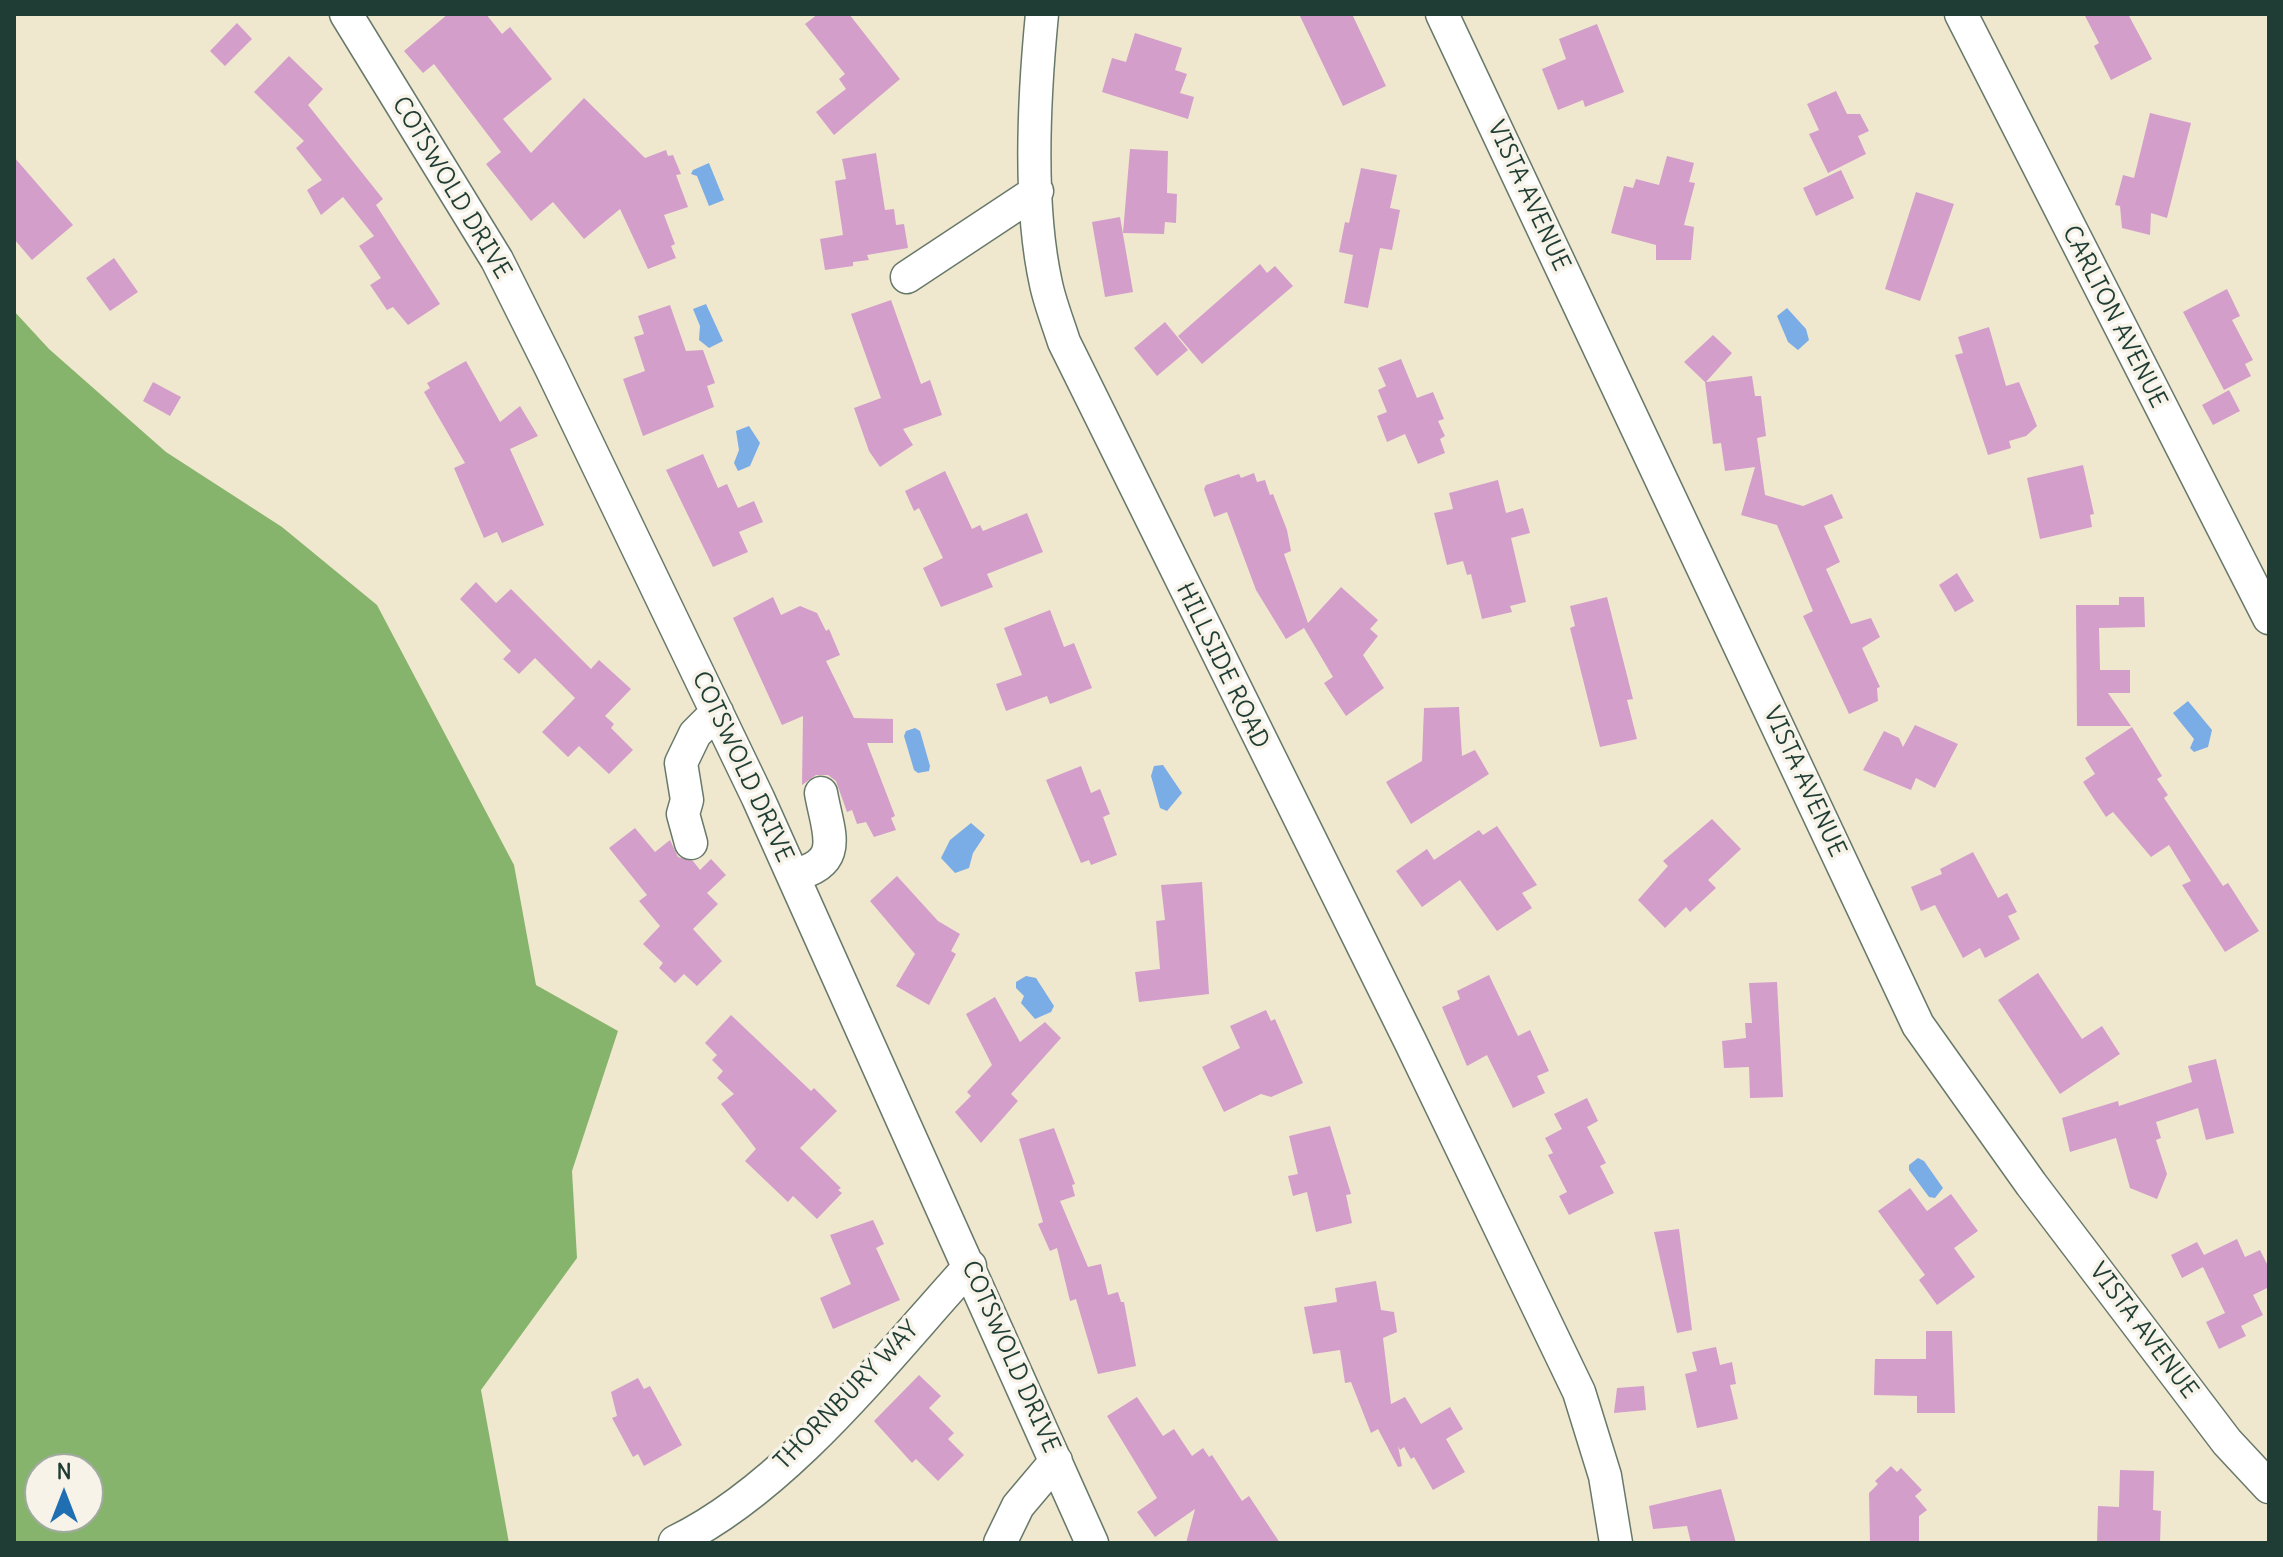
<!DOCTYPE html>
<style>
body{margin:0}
#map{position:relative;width:2283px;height:1557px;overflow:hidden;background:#efe8cf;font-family:Delius,sans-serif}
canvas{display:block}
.frame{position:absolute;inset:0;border:16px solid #1f3d34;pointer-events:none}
.north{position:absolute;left:24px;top:1453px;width:80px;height:80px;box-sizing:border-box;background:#f7f3e8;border:2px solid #a1aaa0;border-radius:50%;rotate:0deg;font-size:22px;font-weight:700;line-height:32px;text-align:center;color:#1f3d34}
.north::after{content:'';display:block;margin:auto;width:28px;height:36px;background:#1f6fb2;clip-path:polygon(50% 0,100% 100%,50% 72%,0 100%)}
</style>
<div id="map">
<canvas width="2283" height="1557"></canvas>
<div class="frame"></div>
<div class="north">N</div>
</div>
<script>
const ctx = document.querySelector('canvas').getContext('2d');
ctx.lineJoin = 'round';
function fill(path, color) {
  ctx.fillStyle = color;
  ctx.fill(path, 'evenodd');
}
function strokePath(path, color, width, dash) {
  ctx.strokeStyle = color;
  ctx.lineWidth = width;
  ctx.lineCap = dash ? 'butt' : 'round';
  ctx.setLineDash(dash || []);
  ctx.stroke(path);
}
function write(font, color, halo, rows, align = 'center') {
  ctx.font = font + ' Delius,sans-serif';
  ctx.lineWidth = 7;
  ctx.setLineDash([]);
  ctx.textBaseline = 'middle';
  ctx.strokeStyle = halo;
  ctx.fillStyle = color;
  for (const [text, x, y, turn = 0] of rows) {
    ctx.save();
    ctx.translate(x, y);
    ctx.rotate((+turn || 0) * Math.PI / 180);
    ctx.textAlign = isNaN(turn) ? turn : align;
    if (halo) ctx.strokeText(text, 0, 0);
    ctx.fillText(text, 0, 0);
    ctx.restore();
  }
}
fill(new Path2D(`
 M14,311L49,349L166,452L282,527L377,605L514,865L536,985L618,1031L572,1171L577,1258L481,1390L509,1543H14ZM40,1469H88V1517H40Z`), '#87b46c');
fill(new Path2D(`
 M709,163L724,200L709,206L697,176L691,174L693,170Z
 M706,304L723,341L709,348L699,340L700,326L693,309Z
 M1787,308L1806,329L1809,340L1798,350L1788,342L1777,316Z
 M749,426L760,443L750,466L738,471L734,463L739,450L736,431Z
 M2188,701L2212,730L2208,747L2194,752L2190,748L2194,739L2173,713Z
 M915,728L920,731L930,766L929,771L918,773L914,770L904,736L906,731Z
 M1163,765L1182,793L1167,811L1160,808L1151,776L1154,766Z
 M971,823L985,835L973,853L969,868L955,873L941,858L950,840Z
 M1026,976L1036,978L1054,1006L1051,1012L1035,1019L1021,1003L1024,996L1016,988V982Z
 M1918,1158L1924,1161L1943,1188L1935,1198L1929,1197L1909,1170V1165Z`), '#7aace6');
fill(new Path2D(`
 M448,14H486L502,34L510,27L552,79L503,119L531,153L584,98L645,158L666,150L668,156L673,155L681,174L676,175L688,207L664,215L675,244L671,246L676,258L648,269L620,209L584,239L553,202L531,221L486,164L501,152L434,64L423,73L404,51Z
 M818,14H849L900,79L834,135L816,112L846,89L839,79L845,74L805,24Z
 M1299,14H1352L1386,86L1343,106Z
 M2084,14H2128L2152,59L2111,80L2094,46L2099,43Z
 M237,23L252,39L225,66L210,51Z
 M1597,24L1624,92L1585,107L1583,100L1558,110L1542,69L1566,59L1559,39Z
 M1135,33L1182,48L1175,70L1187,74L1180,93L1194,97L1188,119L1102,92L1112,58L1126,62Z
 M289,56L323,89L308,105L383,199L376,205L440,304L408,325L393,307L387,310L370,285L381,278L359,246L374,236L343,197L321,215L307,190L322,180L296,148L304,141L254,92Z
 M1836,91L1847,114H1860L1869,131L1858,136L1866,154L1828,173L1809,134L1819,130L1807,104Z
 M2150,113L2191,123L2167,218L2151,213L2150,235L2122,228L2120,206L2115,205L2123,175L2134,178Z
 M1130,149L1168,151L1167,193L1177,194L1176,223L1165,222L1164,234L1123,233Z
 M876,153L885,210L894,209L896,225L904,224L908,248L867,255L869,260L853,262V266L825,270L820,239L843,235L835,181L846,179L842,159Z
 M1667,156L1694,163L1689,182L1695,183L1684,225L1694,227L1691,260H1656V245L1611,233L1624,186L1633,188L1636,179L1659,185Z
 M14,157L73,225L32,260L14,239Z
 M1361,168L1397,175L1390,208L1400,210L1392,250L1380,248L1368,308L1344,303L1353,255L1339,252L1345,222L1349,223Z
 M1841,170L1854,198L1816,216L1803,188Z
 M1916,192L1954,204L1920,301L1885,289Z
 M1120,217L1133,292L1105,297L1092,222Z
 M114,258L138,292L110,311L86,278Z
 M1260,264L1267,273L1275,266L1293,286L1202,364L1178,336Z
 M2227,289L2240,316L2232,320L2253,360L2245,364L2251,376L2224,390L2183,312Z
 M891,300L921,384L930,380L942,415L903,429L913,445L880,467L869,451L854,408L881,398L851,314Z
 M670,305L686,351L703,350L715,383L707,386L714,407L643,436L623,379L645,371L634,337L644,334L638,316Z
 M1165,322L1188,350L1157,376L1134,348Z
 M1989,327L2006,386L2019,382L2037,426L2026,436L2009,441L2011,448L1988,455L1955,355L1963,353L1958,337Z
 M1713,335L1732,353L1706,382L1752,376L1755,396H1761L1766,436L1757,438L1765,495L1803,506L1832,494L1843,518L1824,526L1840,562L1826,569L1851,624L1871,618L1880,637L1862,648L1880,687L1877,688L1878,701L1849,714L1803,616L1813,611L1777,525L1741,515L1755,467L1725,471L1721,443L1713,444L1705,382L1684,362Z
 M1401,359L1417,398L1433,392L1444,419L1438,421L1445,436L1440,439L1445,453L1418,464L1405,434L1387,442L1377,416L1387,412L1378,390L1386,386L1378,368Z
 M466,361L500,422L520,406L538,436L510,449L544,525L502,543L497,532L484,538L454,468L465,463L424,392L430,388L427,383Z
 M153,382L181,397L170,416L143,401Z
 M2229,390L2240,411L2213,425L2202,405Z
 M703,454L718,488L727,484L738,508L754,501L763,522L739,532L748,552L713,567L666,470Z
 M2083,465L2094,514L2090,515L2092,527L2040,539L2027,478Z
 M945,471L972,529L980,525L983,531L1027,513L1043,552L987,574L993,587L941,607L923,568L943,558L919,508L914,511L905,491Z
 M1254,473L1257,482L1265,480L1270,495L1273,494L1287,530L1291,551L1284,554L1308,623L1341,587L1378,620L1370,629L1378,636L1363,655L1384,688L1346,716L1324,683L1333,677L1304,628L1286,639L1256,590L1227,512L1214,517L1204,489L1206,485L1239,474L1241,478Z
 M1498,480L1506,513L1523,508L1530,533L1511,538L1526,602L1510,606L1512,612L1482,619L1471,574L1467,575L1463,561L1447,565L1434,513L1453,509L1449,493Z
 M1957,573L1974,601L1955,612L1939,585Z
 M476,582L496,603L511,589L591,669L599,660L631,689L605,716L614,724L611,728L633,750L609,774L579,746L568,757L542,732L575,698L535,658L519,674L503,659L511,651L460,599Z
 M773,597L781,615L800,606L817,613L826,631L829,629L840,655L826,661L854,718L893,719V743H867L895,816L891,818L896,830L874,837L866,822L857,824L852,810L847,812L836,781L828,775H816L802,785L803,716L782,725L733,618Z
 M1607,597L1633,699L1627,700L1637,739L1600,747L1570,628L1575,626L1570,606Z
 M2119,597H2144L2145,627L2099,628L2100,670H2130V693H2108L2131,726H2077L2076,605H2119Z
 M1050,610L1064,647L1074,643L1092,688L1050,704L1047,696L1006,711L996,684L1022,675L1004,628Z
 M1459,707L1462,756L1475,750L1489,774L1411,824L1386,782L1422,761L1424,708Z
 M1915,725L1958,744L1935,788L1916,778L1911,790L1863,770L1884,731L1899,738L1903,747Z
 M2132,727L2162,776L2157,779L2168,795L2164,798L2223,886L2228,883L2259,931L2225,952L2182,885L2191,881L2169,845L2151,857L2113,812L2106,817L2083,782L2095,774L2085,758Z
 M1081,766L1091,793L1100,789L1110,814L1103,817L1117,855L1091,865L1089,860L1081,863L1046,780Z
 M1712,819L1741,849L1708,880L1716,888L1690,912L1686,907L1665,928L1638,900L1668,866L1663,861Z
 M1497,826L1537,885L1522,893L1532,908L1497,931L1460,880L1422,907L1396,871L1427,849L1434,860L1479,830L1483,835Z
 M635,828L655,852L670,840L678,857L693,861L700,870L711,859L726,875L707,893L718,904L693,929L722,961L697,986L684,974L675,983L659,968L663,963L643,944L660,926L639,901L647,895L609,848Z
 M1973,852L1998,898L2007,893L2017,912L2008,916L2020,939L1985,958L1980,948L1963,958L1935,905L1921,911L1911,887L1942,874L1940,869Z
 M897,876L938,921L960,934L951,951L956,954L929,1005L896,986L915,954L870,901Z
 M1202,882L1209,994L1139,1002L1135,972L1160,969L1156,921L1165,920L1161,885Z
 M2038,973L2082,1039L2102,1026L2120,1054L2060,1094L1998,1000Z
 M1489,975L1518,1036L1530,1030L1549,1071L1537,1076L1545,1093L1513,1108L1487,1055L1467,1066L1442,1007L1460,999L1457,991Z
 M1777,982L1783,1097L1750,1098L1749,1067L1724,1068L1722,1041L1746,1038L1745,1023H1752L1749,983Z
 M995,997L1020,1042L1045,1022L1061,1038L1011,1094L1018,1101L981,1143L955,1112L971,1096L967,1092L992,1065L966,1014Z
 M1266,1010L1271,1021L1275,1019L1303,1083L1271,1097L1261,1094L1224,1112L1202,1067L1240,1048L1230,1026Z
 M731,1015L811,1091L814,1088L837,1111L800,1148L841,1188L838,1190L842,1193L817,1219L793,1196L788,1202L745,1161L756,1149L721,1104L734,1094L717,1078L723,1071L712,1060L717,1055L705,1043Z
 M2216,1059L2234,1133L2206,1140L2198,1108L2156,1122L2161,1138L2156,1140L2167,1174L2157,1199L2130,1188L2116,1138L2070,1152L2062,1118L2118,1101L2119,1106L2192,1082L2188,1066Z
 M1587,1098L1598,1121L1587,1127L1606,1163L1600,1166L1614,1193L1569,1215L1559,1196L1567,1192L1548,1155L1553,1153L1545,1138L1562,1129L1554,1114Z
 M1330,1126L1351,1194L1346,1195L1352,1223L1316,1232L1307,1192L1293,1196L1288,1176L1298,1174L1289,1136Z
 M1054,1128L1075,1184L1072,1185L1075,1196L1060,1201L1088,1267L1101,1264L1108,1295L1118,1292L1121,1302H1124L1136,1366L1098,1374L1076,1299L1070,1301L1057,1248L1050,1251L1038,1224L1043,1222L1019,1139Z
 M1910,1188L1927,1211L1951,1194L1978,1231L1954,1248L1975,1277L1937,1305L1919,1280L1925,1275L1878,1211Z
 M873,1220L884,1244L876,1248L900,1300L833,1329L820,1298L851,1284L830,1235Z
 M1679,1229L1692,1330L1677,1333L1654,1232Z
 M2237,1239L2245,1257L2260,1250L2269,1268V1287L2253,1295L2263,1315L2241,1326L2246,1336L2219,1349L2206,1322L2225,1313L2203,1267L2182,1278L2171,1255L2197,1242L2204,1255Z
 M1376,1281L1381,1310L1394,1312L1397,1332L1383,1338L1391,1404L1405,1397L1421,1424L1450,1407L1463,1429L1446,1439L1465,1472L1433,1490L1414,1457L1411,1459L1404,1447L1400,1450L1398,1446L1402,1466L1398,1467L1378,1429L1371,1433L1351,1382L1345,1383L1340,1350L1313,1354L1304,1307L1337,1302L1335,1288Z
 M1926,1331H1952L1955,1413H1917V1396L1874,1395L1875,1359H1926Z
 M1716,1347L1720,1365L1732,1362L1736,1384L1730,1385L1738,1419L1697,1428L1685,1374L1697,1371L1692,1352Z
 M919,1375L941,1396L929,1408L954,1433L948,1439L964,1455L938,1481L916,1459L912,1463L874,1421Z
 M638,1378L644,1389L650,1386L682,1445L644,1466L638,1454L633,1457L612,1418L617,1416L611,1392Z
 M1644,1386L1646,1410L1614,1413L1617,1388Z
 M1137,1397L1163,1436L1174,1429L1192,1456L1203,1448L1209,1457L1212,1455L1242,1501L1249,1496L1280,1543H1186L1195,1509L1155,1537L1137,1512L1157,1498L1107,1416Z
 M1891,1466L1897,1472L1901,1468L1922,1490L1915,1496L1927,1510L1919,1516V1543H1870L1869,1493L1878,1484L1875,1481Z
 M2120,1470L2154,1471L2153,1510L2161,1511L2160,1543H2097L2098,1506L2119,1507Z
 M1721,1489L1736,1543H1691L1687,1526L1653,1529L1649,1506Z`), '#d39eca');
const minor = new Path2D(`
 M346,14L497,260L551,368L758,798L1092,1543
 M1042,14C1034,96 1028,203 1046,284C1050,303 1058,323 1064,342L1410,1041L1579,1392L1605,1476L1616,1543
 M1442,14L1918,1025L2031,1184L2227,1442L2269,1487
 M1961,14L2269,618
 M907,277L1037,191
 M691,843L683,814L687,800L681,763L695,734L717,712
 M793,875C846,863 828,833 821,793
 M675,1542C788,1487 886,1358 970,1266
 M1000,1543L1018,1506L1056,1461`);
strokePath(minor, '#68796a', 35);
strokePath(minor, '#fff', 32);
write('24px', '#1f3d34', '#f7f3e8', [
 ["COTSWOLD DRIVE",451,188,59],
 ["VISTA AVENUE",1528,196,65],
 ["CARLTON AVENUE",2114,317,63],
 ["HILLSIDE ROAD",1222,666,64],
 ["COTSWOLD DRIVE",742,767,65],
 ["VISTA AVENUE",1804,782,65],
 ["VISTA AVENUE",2143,1331,53],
 ["COTSWOLD DRIVE",1010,1357,66],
 ["THORNBURY WAY",847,1396,-46]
]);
</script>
